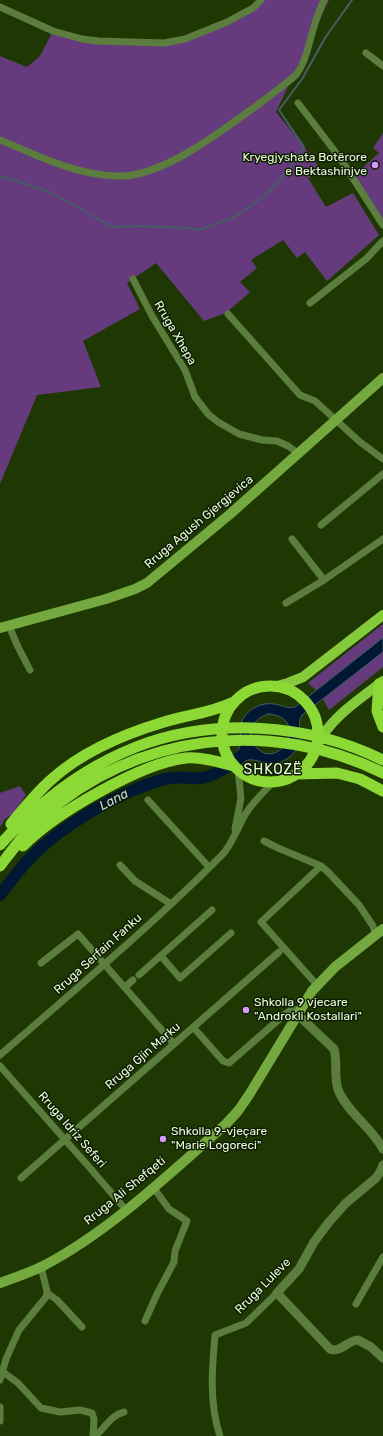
<!DOCTYPE html>
<meta charset="utf-8">
<style>
body{margin:0}
canvas{display:block;background:#1f3703}
</style>
<canvas width="383" height="1436"></canvas>
<script>
const ctx = document.querySelector('canvas').getContext('2d');
ctx.lineJoin = 'round';
function fill(path, color) {
  ctx.fillStyle = color;
  ctx.fill(path, 'evenodd');
}
function strokePath(path, color, width, dash) {
  ctx.strokeStyle = color;
  ctx.lineWidth = width;
  ctx.lineCap = dash ? 'butt' : 'round';
  ctx.setLineDash(dash || []);
  ctx.stroke(path);
}
function write(font, color, halo, rows, align = 'center') {
  ctx.font = font + ' Rubik,sans-serif';
  ctx.lineWidth = 3;
  ctx.setLineDash([]);
  ctx.textBaseline = 'middle';
  ctx.strokeStyle = halo;
  ctx.fillStyle = color;
  for (const [text, x, y, turn = 0] of rows) {
    ctx.save();
    ctx.translate(x, y);
    ctx.rotate((+turn || 0) * Math.PI / 180);
    ctx.textAlign = isNaN(turn) ? turn : align;
    if (halo) ctx.strokeText(text, 0, 0);
    ctx.fillText(text, 0, 0);
    ctx.restore();
  }
}
fill(new Path2D(`
 M261,0H329L276,112L309,153L321,170L308,178L326,207L353,193L379,235L327,281L305,252L297,258L283,240L251,260L257,268L240,282L250,292L226,313L204,321L156,263L127,283L140,309L83,341L101,387L37,395L0,484V56L27,67L40,56L53,31L68,36L164,43L201,33Z
 M383,133V219L353,176L379,153L373,148Z
 M383,624V638L316,690L308,683Z
 M383,652V667L329,710L323,699Z
 M20,786L26,795L14,813L5,819L0,827V793Z`), '#663b7e');
const water = new Path2D(`
 M383,638V652L302,715C298,722 300,725 300,733C301,747 291,759 278,763C264,767 255,755 242,762L235,754C247,742 236,732 243,719C249,708 263,702 274,704C282,705 287,709 295,707ZM269,714C312,718 278,774 255,746C244,732 255,717 269,714Z`);
fill(water, '#001834');
strokePath(water, '#465d66', 1);
strokePath(new Path2D(`
 M0,176L20,182L52,193L113,227L140,226L188,228L199,230L235,217L267,194L288,170L304,147L279,110L302,79L325,38L352,0`), '#465d66', 2);
strokePath(new Path2D(`
 M0,895C11,881 21,867 33,855C66,823 118,793 161,780C178,775 185,779 201,778C219,776 236,760 250,749`), '#001834', 12);
strokePath(new Path2D(`
 M0,7L53,31L82,39L98,41L164,43L185,39L227,22L253,8L261,0
 M366,53L383,66
 M298,103L340,158L383,225
 M0,140C39,156 73,174 116,176C146,178 186,155 211,138C240,118 269,98 296,75C306,62 308,46 313,30C316,20 319,10 324,0
 M133,279L152,316L185,370L195,397L208,414L218,422L239,434L262,440L277,441L288,446L298,453
 M310,303L366,259L383,241
 M228,314L300,395L315,401L360,442L383,459
 M321,525L383,474
 M292,539L324,580
 M286,603L324,580L383,539
 M9,626L18,647L30,670
 M148,800L209,867
 M235,829L241,798L238,770
 M264,841L278,848L321,866L328,872L359,905L373,926L376,934
 M120,865L135,881L171,904
 M161,956L180,978L231,933
 M41,963L78,934L174,1044
 M139,975L212,910
 M317,985L261,922L321,866
 M125,987L133,980
 M193,1027L223,1061L229,1063L284,1015L290,1011L300,1009
 M0,1055C75,990 152,925 222,855C231,846 239,825 246,813C254,801 264,792 274,781
 M0,1066L90,1168L126,1210
 M21,1178L279,952
 M47,1293L57,1300L82,1327
 M356,1304L383,1257
 M145,1321L157,1294L174,1262L175,1251L187,1221L169,1209L153,1187
 M3,1372L18,1383L41,1408L60,1412L80,1410L92,1413L94,1419L93,1436
 M0,1380L6,1359L19,1330L46,1297L47,1291L41,1267
 M0,1407V1421
 M95,1436C105,1428 111,1415 124,1412
 M220,1436C209,1403 212,1369 215,1335L246,1323L277,1293`), '#5b7d3e', 7);
strokePath(new Path2D(`
 M297,1014L334,1049C338,1063 333,1079 339,1092C349,1114 372,1128 383,1149
 M383,1165L380,1172L376,1178L346,1203L329,1222L314,1242L299,1269L277,1293L330,1349C341,1353 348,1340 358,1340L371,1347L383,1358`), '#5b7d3e', 9);
strokePath(new Path2D(`
 M0,628L106,599L135,589L147,583L229,515L383,378
 M0,1283C14,1278 29,1273 43,1266C109,1232 170,1173 226,1124L238,1111L249,1095L312,991L335,967L383,929`), '#73a93e', 10);
strokePath(new Path2D(`
 M277,686L288,683L303,677L383,615
 M317,745C332,716 358,701 383,681`), '#84ca3a', 10);
strokePath(new Path2D(`
 M379,684L377,711L383,727
 M222 734a48 48 0 1 1 96 0a48 48 0 1 1-96 0Z
 M296,774L337,773L360,779L383,791
 M11,824C24,808 37,792 52,779C83,751 124,734 164,722C187,715 211,713 234,702
 M0,845C12,831 25,819 39,807C67,782 101,761 136,747C214,717 308,723 383,760
 M23,846C54,814 141,763 186,758C202,757 219,762 234,766
 M0,866C13,849 25,832 41,818C135,733 270,717 383,773`), '#8cd936', 11);
for (const [x, y, r, color] of [
 [375,165,4,"#d69bfa"],
 [246,1010,4,"#d69bfa"],
 [163,1139,4,"#d69bfa"]
]) {
  const dot = new Path2D();
  dot.arc(x, y, r, 0, 2 * Math.PI);
  ctx.fillStyle = color;
  ctx.fill(dot);
  strokePath(dot, '#0e1c03', 1.5);
}
write('12px', '#e8fdda', '#0e1c03', [
 ["Kryegjyshata Botërore",367,158,"right"],
 ["e Bektashinjve",367,172,"right"],
 ["Shkolla 9 vjecare",254,1003],
 ["\"Androkli Kostallari\"",254,1017],
 ["Shkolla 9-vjeçare",171,1132],
 ["\"Marie Logoreci\"",171,1146]
], 'left');
write('12px', '#e8fdda', '#0e1c03', [
 ["Rruga Xhepa",175,333,60],
 ["Rruga Agush Gjergjevica",199,522,-40],
 ["Rruga Serfain Fanku",98,954,-42],
 ["Rruga Gjin Marku",143,1056,-41],
 ["Rruga Idriz Seferi",72,1130,49],
 ["Rruga Ali Shefqeti",125,1191,-39],
 ["Rruga Luleve",263,1286,-45]
]);
write('italic 13px', '#c4d7ee', '#0e1c03', [
 ["Lana",114,800,-28]
]);
ctx.letterSpacing = '1px';
write('14px', '#e8fdda', '#0e1c03', [
 ["SHKOZË",273,770]
]);
ctx.letterSpacing = '0px';
</script>
